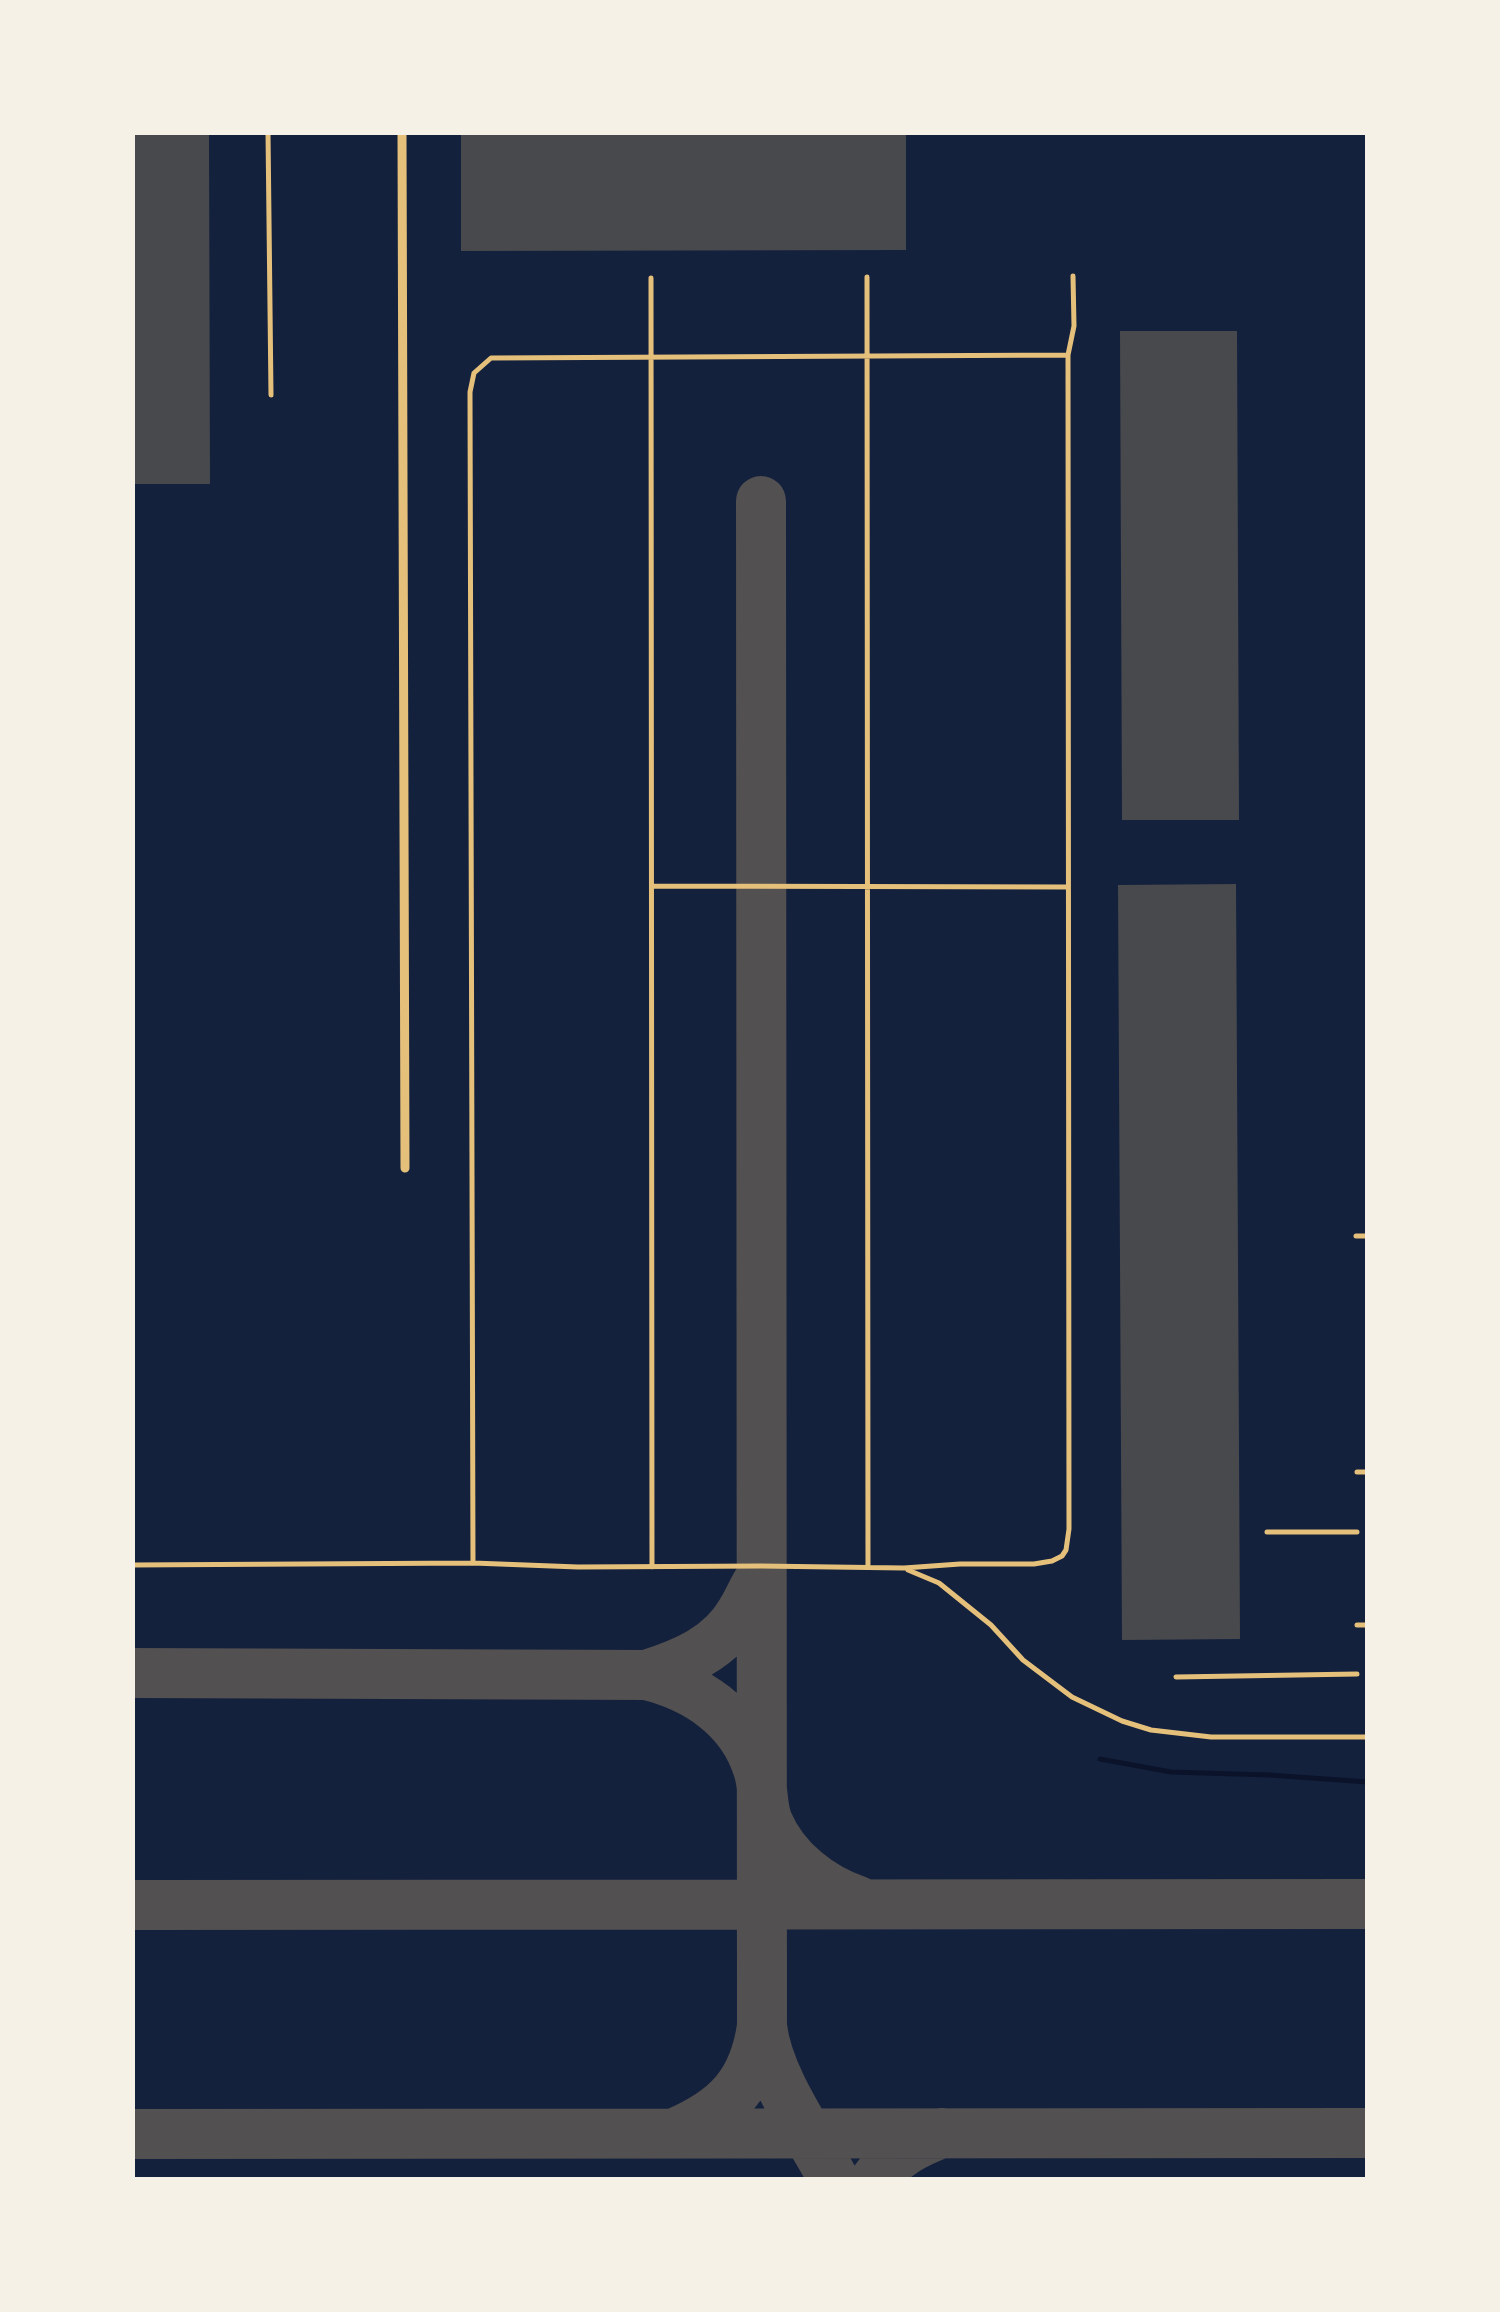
<!DOCTYPE html>
<style>
body{margin:0}
#map{position:relative;width:1500px;height:2312px;overflow:hidden;background:#14213d;font-family:"PT Sans",sans-serif}
canvas{display:block}
.frame{position:absolute;inset:0;border:135px solid #f6f1e7;pointer-events:none}
</style>
<div id="map">
<canvas width="1500" height="2312"></canvas>
<div class="frame"></div>
</div>
<script>
const ctx = document.querySelector('canvas').getContext('2d');
ctx.lineJoin = 'round';
function strokePath(path, color, width, dash) {
  ctx.strokeStyle = color;
  ctx.lineWidth = width;
  ctx.lineCap = dash ? 'butt' : 'round';
  ctx.setLineDash(dash || []);
  ctx.stroke(path);
}
function fill(path, color) {
  ctx.fillStyle = color;
  ctx.fill(path, 'evenodd');
}
strokePath(new Path2D(`
 M1100,1759L1171,1772L1269,1775L1368,1782`), '#0b132b', 5);
strokePath(new Path2D(`
 M761,501L762,2026C768,2078 809,2133 834,2180
 M132,1673L646,1675C696,1687 742,1717 758,1769C764,1786 761,1805 768,1822C784,1860 820,1888 858,1901
 M646,1675C684,1663 721,1648 742,1611C749,1600 753,1588 761,1577
 M132,1905L1368,1904
 M675,2133C727,2111 754,2083 762,2026
 M132,2134L1368,2133
 M875,2180C892,2155 915,2143 942,2133`), '#525050', 50);
fill(new Path2D(`
 M132,132H209L210,484H132Z
 M461,132H906V250L461,251Z
 M1120,331H1237L1239,820H1122Z
 M1236,884L1240,1639L1122,1640L1118,885Z`), '#48494c');
strokePath(new Path2D(`
 M268,132L271,395
 M867,277L868,1567
 M651,278L652,1567
 M652,886L1068,887
 M1356,1236H1368
 M1357,1472H1368
 M1267,1532H1357
 M473,1563L470,392L474,373L491,358L1068,355
 M132,1565L473,1563L578,1567L761,1566L904,1568L960,1564H1034L1052,1561L1062,1556L1066,1550L1069,1529L1068,355L1074,326L1073,276
 M908,1570L939,1583L991,1625L1023,1660L1072,1697L1122,1721L1151,1730L1211,1737H1368
 M1357,1625H1368
 M1176,1677L1357,1674`), '#e5c07b', 5);
strokePath(new Path2D(`
 M402,132L405,1168`), '#e5c07b', 9);
</script>
